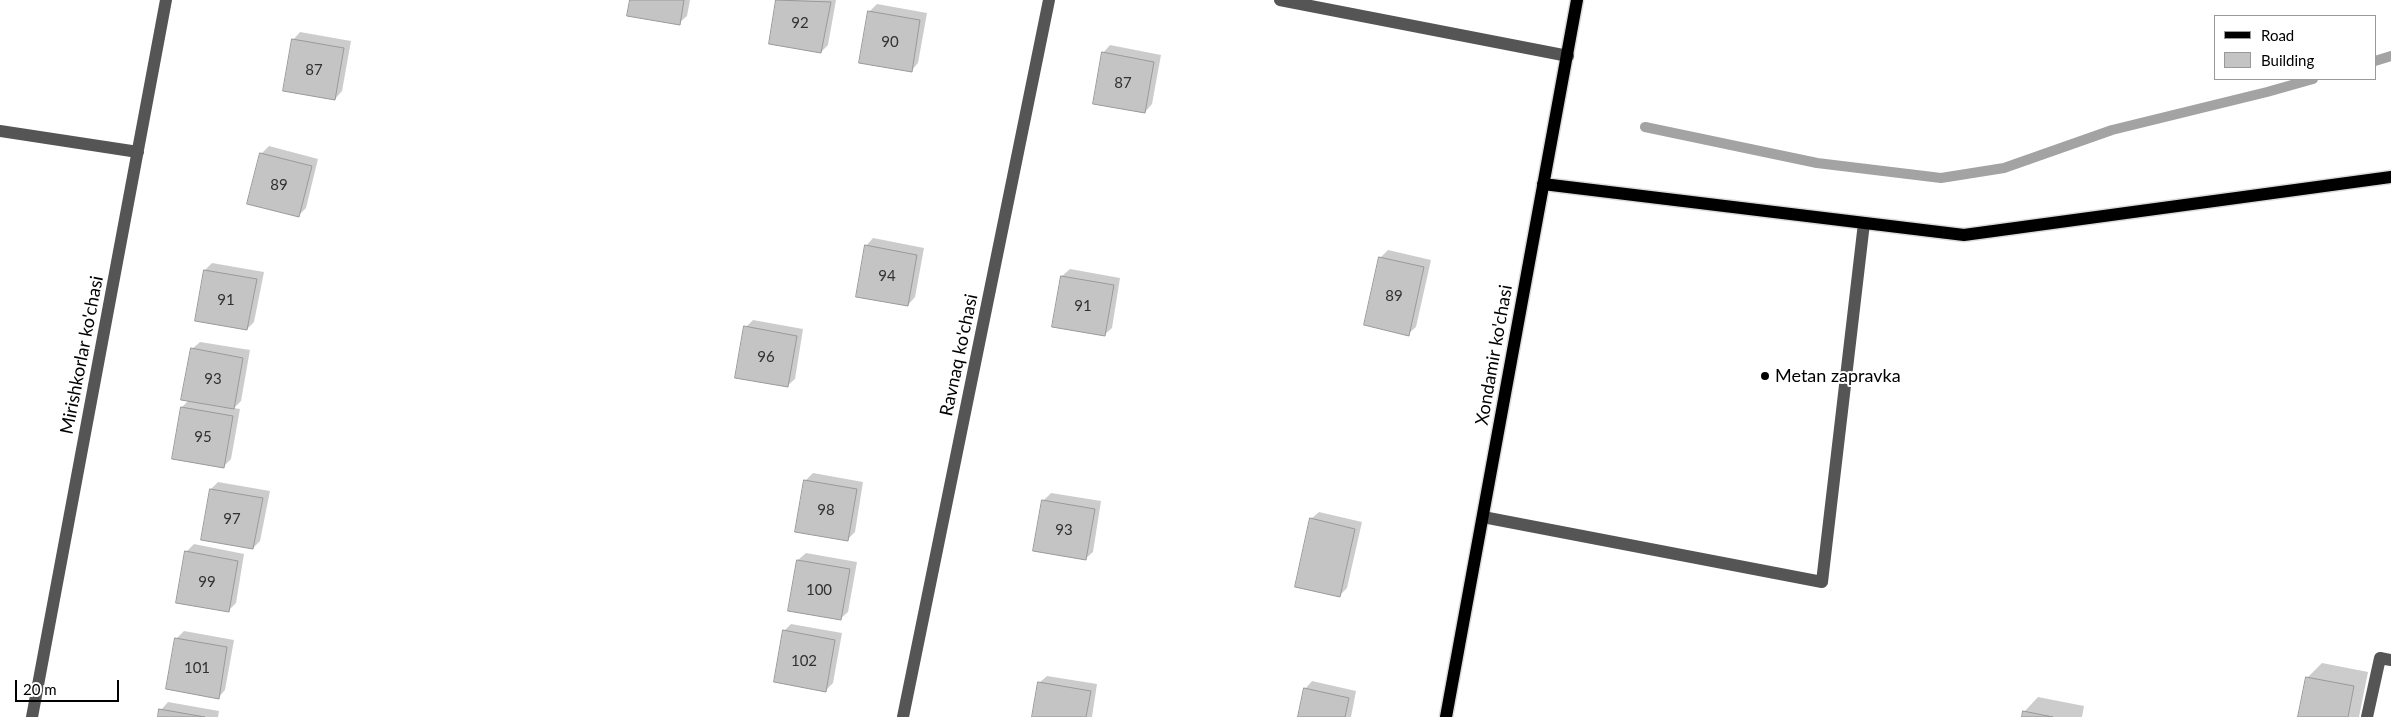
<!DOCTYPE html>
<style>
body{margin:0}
#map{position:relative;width:2391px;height:717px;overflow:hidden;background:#fff;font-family:Lato,sans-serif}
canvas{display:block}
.legend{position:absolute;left:2214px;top:15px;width:162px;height:65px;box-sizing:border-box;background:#fff;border:1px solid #999;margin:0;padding:6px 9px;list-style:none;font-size:15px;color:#000}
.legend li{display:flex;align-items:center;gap:10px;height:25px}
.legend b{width:25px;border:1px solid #999}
.scale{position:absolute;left:15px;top:680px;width:104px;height:22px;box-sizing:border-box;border:2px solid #000;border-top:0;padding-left:6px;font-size:15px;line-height:18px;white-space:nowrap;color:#000;-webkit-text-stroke:4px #fff;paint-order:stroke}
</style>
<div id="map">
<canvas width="2391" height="717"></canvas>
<ul class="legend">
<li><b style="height:6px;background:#000"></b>Road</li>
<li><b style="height:14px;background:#c4c4c4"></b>Building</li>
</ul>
<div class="scale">20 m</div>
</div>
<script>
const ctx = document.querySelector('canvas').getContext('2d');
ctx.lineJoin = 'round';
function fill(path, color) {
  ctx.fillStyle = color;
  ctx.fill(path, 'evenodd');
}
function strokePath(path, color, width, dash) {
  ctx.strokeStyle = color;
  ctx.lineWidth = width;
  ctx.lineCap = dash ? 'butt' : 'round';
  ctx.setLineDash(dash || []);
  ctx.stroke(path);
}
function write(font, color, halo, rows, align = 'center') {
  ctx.font = font + ' Lato,sans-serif';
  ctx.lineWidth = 4;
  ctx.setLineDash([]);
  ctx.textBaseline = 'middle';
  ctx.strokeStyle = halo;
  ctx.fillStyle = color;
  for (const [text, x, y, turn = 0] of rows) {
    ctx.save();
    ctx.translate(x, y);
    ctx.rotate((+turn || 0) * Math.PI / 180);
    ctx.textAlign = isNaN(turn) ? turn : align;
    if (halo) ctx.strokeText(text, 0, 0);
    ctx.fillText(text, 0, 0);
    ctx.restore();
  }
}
fill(new Path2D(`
 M631,0H690L687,16L679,23Z
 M778,0H836L828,45L821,52L770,43Z
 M877,4L927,13L918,63L911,71L869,12Z
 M300,32L351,41L342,91L335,99L293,40Z
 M1110,45L1161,55L1152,104L1145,112L1103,53Z
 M269,146L318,159L306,208L298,216L261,154Z
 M873,238L924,248L915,297L908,305L866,246Z
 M1388,250L1431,260L1416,327L1408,334L1381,257Z
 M212,263L264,272L254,322L247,329L205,270Z
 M1070,269L1120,278L1112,328L1104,335L1054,326L1062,276Z
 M753,320L803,329L795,379L787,386L746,327Z
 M200,342L250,350L241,401L234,408L240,409L231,459L224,466L182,407L189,400L192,349Z
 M813,473L863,482L855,532L847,540L805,481Z
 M218,482L270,491L260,541L253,548L211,489Z
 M1051,493L1101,501L1093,552L1085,559L1035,550L1044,500Z
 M1319,512L1362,522L1347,588L1340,595L1311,519Z
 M194,544L244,554L236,603L228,611L186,552Z
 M806,553L857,562L848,612L840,619L798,560Z
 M791,624L842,633L833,683L826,690L784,631Z
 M184,631L234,640L225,690L218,698L176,639Z
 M2322,663L2368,672L2359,717H2300L2307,678Z
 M1047,676L1097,684L1092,717H1034L1039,683Z
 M1312,681L1356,691L1351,717H1299L1305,689Z
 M2038,697L2084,706L2082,717H2023L2024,712Z
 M168,702L219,711L218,717H159L161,710Z`), '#0003');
strokePath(new Path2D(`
 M2375,61L2391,56
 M1645,127L1817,163L1941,178L2004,168L2112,130L2267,92L2313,79`), '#a3a3a3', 10);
const building = new Path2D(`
 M630,0H684L680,25L627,16Z
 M776,0L831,2L821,53L769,44Z
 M868,11L920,20L912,72L859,63Z
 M292,39L344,48L335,100L283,91Z
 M1102,52L1154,62L1145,113L1093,104Z
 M260,153L312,166L299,217L247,204Z
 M865,245L917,255L908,306L856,297Z
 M1379,257L1424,267L1409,336L1364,325Z
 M204,270L257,279L247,330L195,321Z
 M1061,276L1114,285L1105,336L1052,327Z
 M744,326L797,336L788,387L735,378Z
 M191,348L243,358L234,409L181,400Z
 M181,407L233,416L224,468L172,459Z
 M804,480L857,489L848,541L795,532Z
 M210,489L263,498L253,549L201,540Z
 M1042,500L1095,509L1086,560L1033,551Z
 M1310,518L1355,529L1340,597L1295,587Z
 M185,551L238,561L229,612L176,603Z
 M797,560L850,569L841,620L788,611Z
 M783,630L835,640L826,692L774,682Z
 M175,638L227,647L219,699L166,689Z
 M2306,677L2354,686L2348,717H2298Z
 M1038,682L1091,691L1086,717H1032Z
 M1304,688L1349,698L1345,717H1298Z
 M159,709L205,717H158Z
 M2023,711L2053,717H2022Z`);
fill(building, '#c4c4c4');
strokePath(building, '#999', 1);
const major = new Path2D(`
 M1543,184L1964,235L2391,177
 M1446,717L1577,0`);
strokePath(major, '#dbdbdb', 15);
strokePath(new Path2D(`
 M1280,0L1568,56
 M0,131L138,152
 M1483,517L1822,582L1864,223
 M32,717L166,0
 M903,717L1049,0
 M2367,717L2380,658L2391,660`), '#555', 12);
strokePath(major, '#000', 12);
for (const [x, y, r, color] of [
 [1765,376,5,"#000"]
]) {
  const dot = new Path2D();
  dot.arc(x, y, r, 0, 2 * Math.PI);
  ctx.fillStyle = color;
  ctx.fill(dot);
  strokePath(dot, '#fff', 2);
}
write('15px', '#313131', null, [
 ["92",800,23],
 ["90",890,42],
 ["87",314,70],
 ["87",1123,83],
 ["89",279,185],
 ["94",887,276],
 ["89",1394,296],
 ["91",226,300],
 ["91",1083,306],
 ["96",766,357],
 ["93",213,379],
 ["95",203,437],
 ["98",826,510],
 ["97",232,519],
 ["93",1064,530],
 ["99",207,582],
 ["100",819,590],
 ["102",804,661],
 ["101",197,668]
]);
write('18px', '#000', '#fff', [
 ["Mirishkorlar ko'chasi",82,355,-79],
 ["Ravnaq ko'chasi",959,355,-78],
 ["Xondamir ko'chasi",1494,355,-80]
]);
write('18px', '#000', '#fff', [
 ["Metan zapravka",1775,376]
], 'left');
</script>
